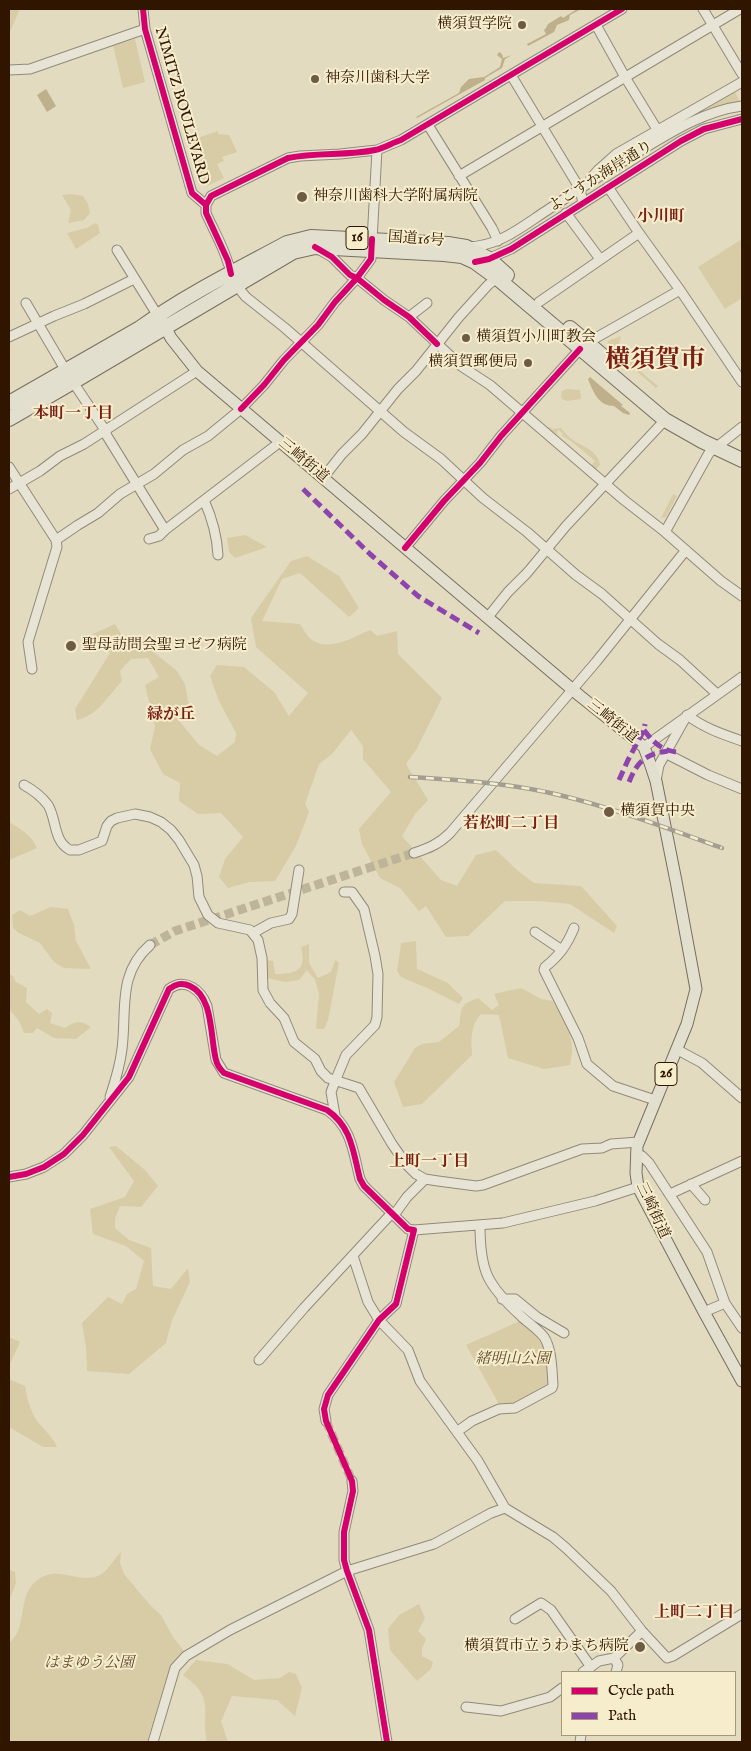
<!DOCTYPE html>
<meta charset="utf-8">
<style>
body{margin:0}
#map{position:relative;width:751px;height:1751px;overflow:hidden;background:#e2dbbf;font-family:"IM FELL English",serif}
canvas{display:block}
.frame{position:absolute;inset:0;border:10px solid #301600;pointer-events:none}
.legend{position:absolute;left:561px;top:1671px;width:175px;height:65px;box-sizing:border-box;background:#f6edcc;border:1px solid #a7977a;margin:0;padding:6px 9px;list-style:none;font-size:15px;color:#301600}
.legend li{display:flex;align-items:center;gap:10px;height:25px}
.legend b{width:25px;border:1px solid #a7977a}
</style>
<div id="map">
<canvas width="751" height="1751"></canvas>
<div class="frame"></div>
<ul class="legend">
<li><b style="height:6px;background:#d6006c"></b>Cycle path</li>
<li><b style="height:6px;background:#8e44ad"></b>Path</li>
</ul>
</div>
<script>
const ctx = document.querySelector('canvas').getContext('2d');
ctx.lineJoin = 'round';
function fill(path, color) {
  ctx.fillStyle = color;
  ctx.fill(path, 'evenodd');
}
function strokePath(path, color, width, dash) {
  ctx.strokeStyle = color;
  ctx.lineWidth = width;
  ctx.lineCap = dash ? 'butt' : 'round';
  ctx.setLineDash(dash || []);
  ctx.stroke(path);
}
function write(font, color, halo, rows, align = 'center') {
  ctx.font = font + ' "IM FELL English","Noto Serif JP",serif';
  ctx.lineWidth = 4;
  ctx.setLineDash([]);
  ctx.textBaseline = 'middle';
  ctx.strokeStyle = halo;
  ctx.fillStyle = color;
  for (const [text, x, y, turn = 0] of rows) {
    ctx.save();
    ctx.translate(x, y);
    ctx.rotate((+turn || 0) * Math.PI / 180);
    ctx.textAlign = isNaN(turn) ? turn : align;
    if (halo) ctx.strokeText(text, 0, 0);
    ctx.fillText(text, 0, 0);
    ctx.restore();
  }
}
fill(new Path2D(`
 M9,9H20L9,34Z
 M135,39L145,82L123,88L113,45Z
 M734,90L740,102L696,111Z
 M218,131V134L229,135L237,152L222,157L224,161L217,164L224,178L207,186L196,168L189,141Z
 M71,194L83,196L88,204L90,213L84,220L68,223L71,210L62,195Z
 M95,223L98,225L100,233L76,249L67,233L87,228Z
 M742,239V298L725,309L698,267Z
 M621,336L619,344L626,350L625,352L634,362L633,365L658,386L656,388L607,346L608,341Z
 M567,389L580,390L581,399L567,401L562,399L561,396L562,391Z
 M549,427L553,429L561,428C564,431 567,435 570,438C582,447 597,449 600,465L595,470L567,447L568,446L591,466L595,461L571,441L562,436L563,434L559,430L556,432L559,435L551,433L547,429Z
 M673,494L677,496L666,517L661,518Z
 M245,535L267,547L235,558L229,552L227,538Z
 M307,556L339,576L359,608L349,617L300,573L282,579L262,621L300,624C303,628 307,637 312,640C329,652 354,637 370,630L377,636L397,631L398,654L442,698L416,750L406,764L428,800L415,814L402,836L441,880L457,886L476,855L496,850L518,871L534,883L581,886L617,926L614,933L570,904L540,901H505L468,936L446,937L426,906L419,911L400,888L380,878L362,844L359,829L391,792L363,759V746L351,730L332,754L319,764L305,804L309,812L296,846L275,881L249,882L228,888L219,877L225,859L243,837L221,813L198,814L179,801L180,783L163,774L150,749L155,726L145,685L159,677L148,658L131,659L120,671L122,681C108,696 98,715 77,720L75,709L110,653L93,634L115,624L124,639L151,650L177,671L185,684L189,706L177,718L199,745L217,756L235,742L236,733L219,701L210,676L217,665L244,667L274,692L289,716L308,693L256,647L251,618L291,561Z
 M9,822C19,828 33,836 37,848L9,860Z
 M51,907L68,909L74,925L76,941L90,967V969L64,968L54,962L40,943L19,933L13,928L12,915L20,910L30,916Z
 M416,941L417,969L448,983L463,998L459,1004L427,988L401,977L397,971L401,943Z
 M309,944V963L318,978L331,972L335,960L339,963L328,1020L324,1029H316L319,994L315,980L307,970L299,980L285,982L268,978L266,960L273,961L275,974C296,974 307,971 301,947Z
 M9,974L13,976L16,982L27,988L26,1002L39,1014L47,1009L52,1013L50,1023L65,1028C75,1021 81,1020 91,1027L76,1039L54,1038L37,1028L33,1033H24L19,1021L9,1009Z
 M521,988L541,999L553,1001C565,1024 577,1037 570,1065L544,1069L508,1058L499,1015L481,1014C470,1026 471,1040 472,1055L422,1104L403,1107L394,1082L415,1048L422,1044L439,1042L459,1026C462,1007 459,1005 478,998L492,1010L499,1005L494,994Z
 M116,1146L145,1170L158,1186L141,1207L120,1206L115,1218V1228L129,1240L151,1248L153,1286L171,1289L188,1268L190,1282L172,1320L166,1343L129,1374L87,1371L86,1347L82,1323L108,1297L122,1304L127,1294L136,1289L144,1261L126,1246L93,1234L90,1209L125,1197L134,1181L109,1147Z
 M520,1321C547,1343 545,1348 550,1382L546,1386L513,1405L500,1406L466,1345Z
 M9,1337L20,1342L10,1364L9,1376Z
 M9,1379L25,1386C27,1398 30,1410 37,1421C44,1430 52,1436 57,1447H43L9,1427Z
 M121,1552L120,1563L124,1574L150,1605L161,1615L173,1637L184,1651V1653L168,1673L147,1742H9V1643C28,1628 17,1598 35,1582C56,1563 75,1584 98,1576C107,1573 114,1558 121,1552Z
 M10,1570L15,1572L16,1583L9,1601V1573Z
 M419,1604L425,1618L418,1631L426,1639L422,1648V1656L433,1662L431,1669L417,1681L390,1650L388,1629L399,1615Z
 M196,1660L227,1664L254,1680L280,1678L289,1672L296,1674L302,1688L295,1716L277,1700L232,1696L221,1721L228,1742H207C201,1711 216,1698 183,1675Z`), '#d8cca6');
fill(new Path2D(`
 M577,9H581L570,15L569,20L557,25L554,32L528,46L527,44L546,34L544,30L546,28L548,24L561,16L563,18Z
 M499,52L502,54L503,58L512,55L505,59L502,68L485,78V80L417,118L416,117L459,93L461,87L469,79L484,77L500,67L502,59L497,55Z
 M46,89L56,106L47,112L37,95Z
 M590,377L623,405L621,406L630,413L629,415L623,413L614,406C598,406 593,391 588,379Z`), '#beb08a');
strokePath(new Path2D(`
 M150,945L175,931L414,853
 M326,1421L352,1481`), '#beb499', 9, [9, 4.5]);
const minor = new Path2D(`
 M143,9L145,29L192,193L206,205
 M622,9L401,140L377,150L340,154L300,156L288,158L211,196L206,205V213C213,229 223,246 228,263C233,275 237,288 246,297L285,328L404,432L441,459L483,498L527,532L576,575L602,594L658,644L680,660L717,694
 M703,9L742,74
 M596,25L625,77L658,131
 M9,70L30,69L145,29
 M511,75L580,189L583,203
 M428,125L492,228L498,241
 M459,176L740,9
 M591,178L598,170L616,154L742,82
 M608,187L639,233L680,290L742,382
 M566,213L600,259
 M467,247C499,247 524,225 549,209C578,190 606,172 635,154C668,134 703,111 742,106
 M318,249L332,257L350,275L357,278L384,300L409,317L461,366L490,385L624,500L665,532L721,581L742,596
 M117,250L158,316
 M485,260L511,249L681,141L704,129L742,119
 M539,302L639,233
 M26,303L66,371
 M409,317L427,303
 M9,337L54,316L84,304L134,279
 M73,382L105,430L107,436L165,530
 M9,467L56,540L57,547L28,642L32,669
 M323,478L342,454L362,434L398,389L416,371L459,317L488,285L497,278
 M9,489L40,471L60,456L84,444L197,371
 M204,500C212,518 217,535 218,555
 M665,532L709,453L742,427
 M149,539L159,536L165,530L280,442
 M56,540L78,525L98,513L120,494L154,474L183,450L208,436L241,409L264,385L284,360L318,325L335,302L357,278L371,259L377,150
 M405,548L444,501L480,463L501,436L580,349L594,339L680,290
 M488,617L508,592L527,573L566,526L665,420
 M644,747L742,677
 M665,753L708,775L742,789
 M656,781L659,765L687,715C704,728 722,734 742,741
 M24,785C33,790 42,797 48,805C57,820 53,841 70,850H79L102,841L107,826L111,821L117,818L135,814L150,817L161,822L171,830L179,840L194,865L197,876L199,897L208,915L218,923L250,930L258,940L262,958L263,990L270,1003L284,1018L294,1042L315,1059L321,1071L328,1078L359,1088L392,1144L406,1164L416,1174L425,1179L438,1181L476,1186L483,1185L582,1149L602,1148L611,1144L639,1142
 M414,853C429,848 439,844 450,833L596,662L686,550
 M574,928C567,945 559,956 545,967L544,970L578,1038L587,1064L613,1086L655,1100
 M535,932L562,950
 M253,933L271,923L289,919L292,914L299,870
 M676,1049L702,1063L742,1098
 M110,1097C115,1082 120,1066 122,1049C127,1010 117,974 150,945
 M335,1115L331,1092L336,1079L346,1055L375,1025L377,1017L378,974L375,956L364,909L352,892H344
 M636,1153L642,1156L649,1163L707,1252L725,1303L742,1328
 M9,1177L26,1174L44,1167L64,1154L83,1135L129,1077L169,989C185,977 201,990 207,1006L216,1060L224,1073L327,1110C352,1127 353,1152 360,1179L364,1186L408,1229L414,1230L396,1304L379,1320L328,1395L324,1409L326,1421
 M691,1184L705,1200
 M670,1194L742,1161
 M394,1215L407,1197L425,1179
 M414,1230L503,1223L595,1201L638,1187
 M353,1256L368,1302L379,1320L408,1350L420,1381L478,1461L505,1508L553,1537L566,1548L611,1591L642,1631L667,1658L673,1656L742,1614
 M502,1299H515L537,1317L564,1333
 M704,1312L725,1303
 M259,1360L304,1308L391,1214
 M458,1431L472,1421L499,1409L515,1408L552,1388L553,1385C552,1371 552,1349 544,1337C538,1329 527,1322 521,1316C487,1285 480,1271 480,1226
 M352,1481L353,1491L344,1532V1560L347,1571L369,1630L387,1742
 M515,1619L541,1603L551,1610L591,1667
 M614,1658L618,1665L616,1672
 M583,1672L599,1661L614,1658L642,1631
 M466,1707L501,1711L550,1697L562,1688
 M153,1742L175,1668L186,1656L230,1630L347,1571L434,1544L491,1513L505,1508
 M580,1742L581,1735`);
const major = new Path2D(`
 M162,321L171,338L197,371L580,696L644,747L650,763L656,781L676,881L696,989L687,1024L637,1146L636,1173L638,1187L704,1312L742,1381`);
const highway = new Path2D(`
 M570,328L609,361
 M9,403L140,328C186,295 237,270 287,243L311,237L448,244L466,247L472,250L489,259L507,275
 M9,419L73,382L293,252L315,247L444,254L462,256L475,262L497,278L665,420L702,441L742,460`);
strokePath(minor, '#918a78', 11);
strokePath(major, '#776f5f', 13);
strokePath(highway, '#776f5f', 16);
strokePath(minor, '#e7e4d6', 9);
strokePath(major, '#e3dfcf', 11);
strokePath(highway, '#e3dfcf', 14);
const rail = new Path2D(`
 M410,777C458,780 507,783 555,794C611,807 667,828 722,848`);
strokePath(rail, '#a39e91', 4.5);
strokePath(rail, '#f6edcc', 2.5, [8]);
strokePath(new Path2D(`
 M303,489L370,554L418,596L479,633
 M644,730C653,742 661,750 676,752
 M619,780L628,760L644,730L645,724
 M629,782C637,762 645,754 668,751`), '#8e44ad', 5, [10, 5]);
strokePath(new Path2D(`
 M143,9L145,29L192,193L206,205
 M315,247L332,257L350,275L357,278L384,300L409,317L437,344
 M475,262L489,259L511,249L681,141L704,129L742,119
 M231,274L228,261L206,213V205L211,196L288,158C317,152 346,156 375,150C384,148 392,143 401,140L622,9
 M241,409L264,385L284,360L318,325L335,302L357,278L371,259L372,239
 M405,548L444,501L480,463L501,436L580,349
 M9,1177L26,1174L44,1167L64,1154L83,1135L129,1077L169,989C176,984 182,982 190,986C214,997 210,1038 216,1060C217,1065 220,1069 224,1073L327,1110C352,1127 353,1152 360,1179L364,1186L408,1229L414,1230L396,1304L379,1320L328,1395L324,1409L326,1421L352,1481L353,1491L344,1532V1560L347,1571L369,1630L387,1742`), '#d6006c', 6);
for (const [x, y, r, color] of [
 [522,25,5,"#6e5b43"],
 [315,79,5,"#6e5b43"],
 [302,197,6,"#6e5b43"],
 [466,338,5,"#6e5b43"],
 [528,363,5,"#6e5b43"],
 [71,646,6,"#6e5b43"],
 [609,812,6,"#6e5b43"],
 [640,1647,6,"#6e5b43"]
]) {
  const dot = new Path2D();
  dot.arc(x, y, r, 0, 2 * Math.PI);
  ctx.fillStyle = color;
  ctx.fill(dot);
  strokePath(dot, '#f6edcc', 2);
}
for (const [x, y, w] of [
 [357,238,22],
 [666,1074,22]
]) {
  const box = new Path2D();
  box.roundRect(x - w / 2, y - 11.5, w, 23, 4);
  ctx.fillStyle = '#f6edcc';
  ctx.fill(box);
  strokePath(box, '#301600', 1);
}
write('bold 14px', '#301600', null, [
 ["16",357,238],
 ["26",666,1074]
]);
write('15px', '#301600', '#f6edcc', [
 ["横須賀学院",512,25,"right"],
 ["神奈川歯科大学",325,79],
 ["神奈川歯科大学附属病院",313,197],
 ["横須賀小川町教会",476,338],
 ["横須賀郵便局",518,363,"right"],
 ["聖母訪問会聖ヨゼフ病院",82,646],
 ["横須賀中央",620,812],
 ["横須賀市立うわまち病院",629,1647,"right"]
], 'left');
write('15px', '#301600', '#f6edcc', [
 ["NIMITZ BOULEVARD",181,106,74],
 ["よこすか海岸通り",601,177,-32],
 ["国道16号",416,240,4],
 ["三崎街道",303,461,40],
 ["三崎街道",612,722,39],
 ["三崎街道",652,1211,65]
]);
write('italic 15px', '#60492c', '#f6edcc', [
 ["緒明山公園",513,1360],
 ["はまゆう公園",89,1664]
]);
write('bold 16px', '#7a1f14', '#f6edcc', [
 ["小川町",661,218],
 ["本町一丁目",73,415],
 ["緑が丘",171,716],
 ["若松町二丁目",511,825],
 ["上町一丁目",429,1163],
 ["上町二丁目",694,1614]
]);
write('bold 25px', '#7a1f14', '#f6edcc', [
 ["横須賀市",655,362]
]);
</script>
